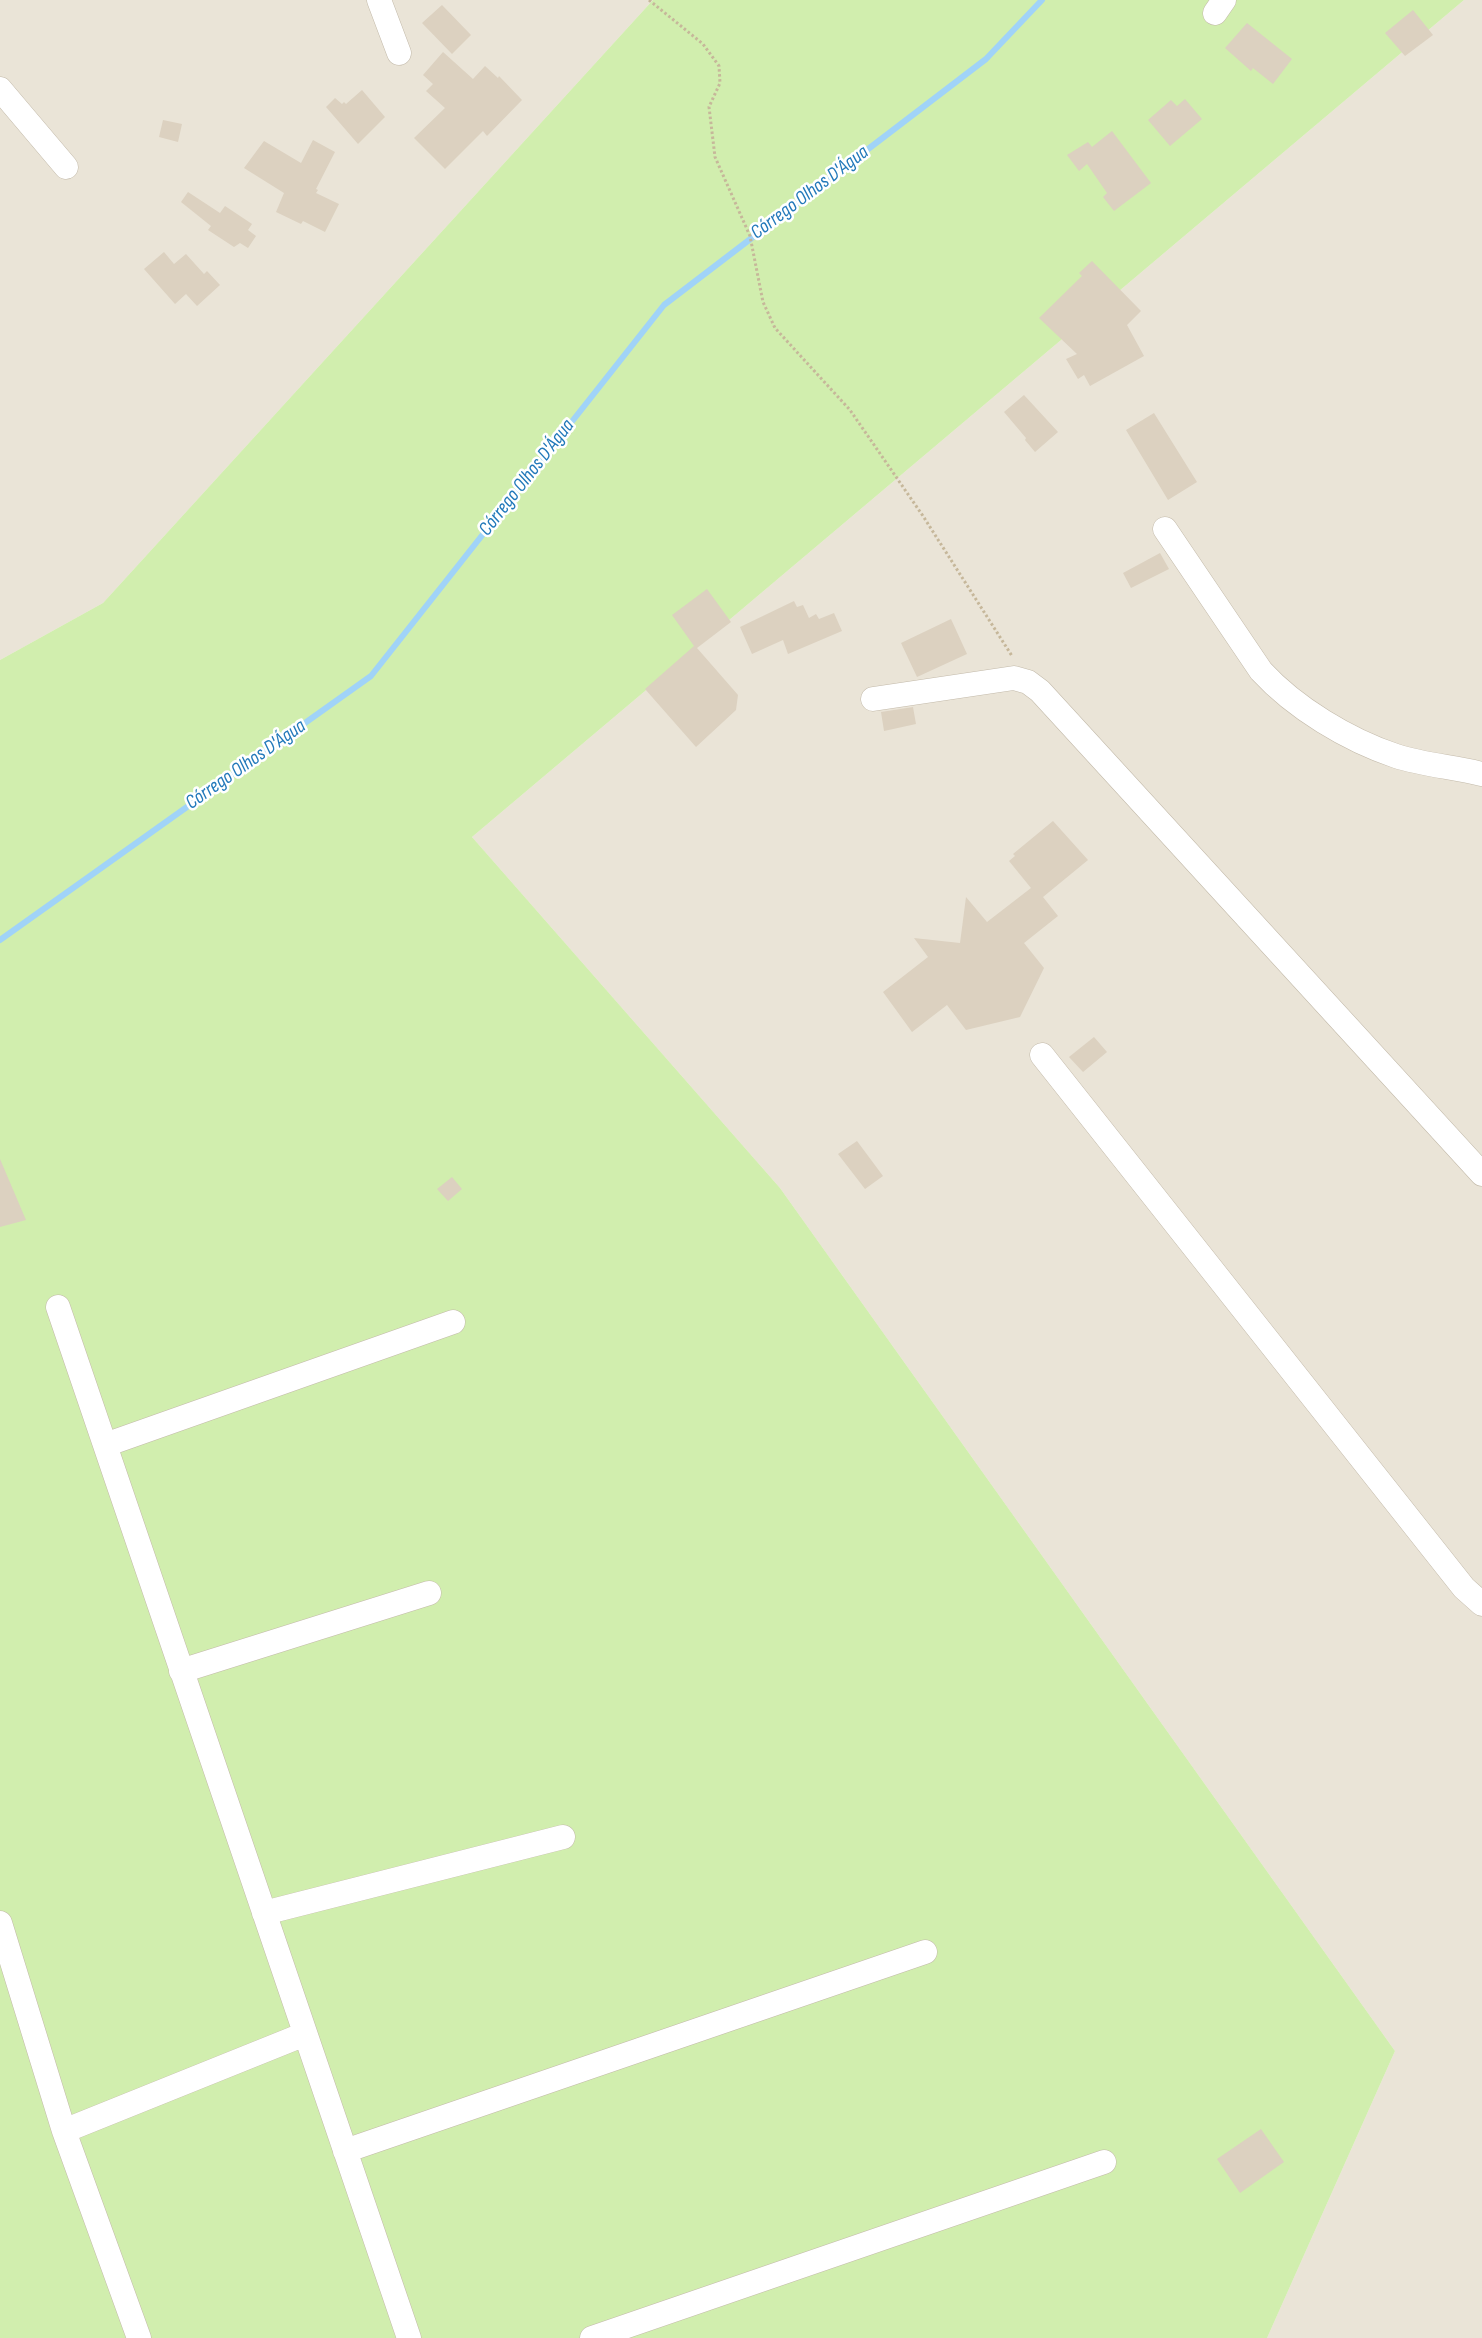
<!DOCTYPE html>
<meta charset="utf-8">
<style>
body{margin:0}
canvas{display:block;background:#f6f2e9}
</style>
<canvas width="1482" height="2338"></canvas>
<script>
const ctx = document.querySelector('canvas').getContext('2d');
ctx.lineJoin = 'round';
function fill(path, color) {
  ctx.fillStyle = color;
  ctx.fill(path, 'evenodd');
}
function strokePath(path, color, width, dash) {
  ctx.strokeStyle = color;
  ctx.lineWidth = width;
  ctx.lineCap = dash ? 'butt' : 'round';
  ctx.setLineDash(dash || []);
  ctx.stroke(path);
}
function write(font, color, halo, rows, align = 'center') {
  ctx.font = font + ' "Sofia Sans Condensed",sans-serif';
  ctx.lineWidth = 5;
  ctx.setLineDash([]);
  ctx.textBaseline = 'middle';
  ctx.strokeStyle = halo;
  ctx.fillStyle = color;
  for (const [text, x, y, turn = 0] of rows) {
    ctx.save();
    ctx.translate(x, y);
    ctx.rotate((+turn || 0) * Math.PI / 180);
    ctx.textAlign = isNaN(turn) ? turn : align;
    if (halo) ctx.strokeText(text, 0, 0);
    ctx.fillText(text, 0, 0);
    ctx.restore();
  }
}
fill(new Path2D(`
 M0,0H653L103,603L0,660Z
 M1464,0H1482V2338H1267L1395,2051L780,1188L472,837Z`), '#eae4d7');
fill(new Path2D(`
 M653,0H1464L472,837L780,1188L1395,2051L1267,2338H0V660L103,603Z`), '#d1eeae');
strokePath(new Path2D(`
 M0,940L371,676L664,305L986,59L1042,0`), '#a0d3f8', 6);
fill(new Path2D(`
 M442,5L471,35L452,54L422,23Z
 M1413,10L1433,35L1405,56L1385,33Z
 M1247,23L1292,59L1273,84L1253,68L1251,71L1225,48Z
 M443,52L473,79L485,66L498,78L499,76L522,100L487,136L483,131L445,169L414,138L445,108L426,91L433,84L423,75Z
 M362,90L385,117L358,144L326,107L335,98L342,104L344,102L346,104Z
 M1185,99L1202,119L1170,146L1148,120L1171,100L1177,106Z
 M163,120L182,124L178,142L159,137Z
 M1112,131L1151,183L1114,211L1103,197L1107,193L1087,164L1079,171L1067,155L1088,142L1092,147Z
 M313,140L335,152L316,189L318,190L316,193L339,204L325,232L303,221L301,224L276,212L284,193L244,168L264,141L301,163Z
 M188,192L220,213L225,206L252,224L248,230L256,236L248,248L240,243L234,247L208,230L211,226L181,202Z
 M164,252L174,264L186,254L204,274L207,271L220,285L197,306L186,294L175,304L144,269Z
 M1092,261L1141,311L1127,325L1144,356L1090,386L1084,375L1078,379L1066,359L1077,354L1039,318L1082,276L1079,273Z
 M1024,395L1058,432L1035,452L1025,440L1026,438L1004,412Z
 M1154,413L1197,482L1168,500L1126,430Z
 M1160,553L1169,569L1131,588L1123,573Z
 M707,589L731,622L697,648L738,695L736,710L696,747L645,689L694,646L672,615Z
 M794,601L797,607L803,605L809,618L816,614L819,619L834,613L842,631L788,654L783,640L752,654L740,627Z
 M951,619L967,654L917,677L901,643Z
 M913,707L916,724L884,731L881,712Z
 M1053,821L1088,860L1043,897L1058,916L1024,943L1044,968L1020,1017L966,1030L947,1005L912,1032L883,992L928,957L914,938L960,943L966,897L987,922L1031,888L1009,861L1015,856L1013,854Z
 M1094,1037L1107,1052L1083,1072L1069,1057Z
 M857,1141L883,1176L865,1189L838,1154Z
 M0,1159L26,1220L0,1227Z
 M452,1177L462,1189L448,1201L437,1189Z
 M1261,2129L1284,2162L1240,2193L1217,2159Z`), '#dcd1c0');
const street = new Path2D(`
 M379,0L399,53
 M1215,13L1224,0
 M0,89L66,167
 M1165,529L1261,671C1295,708 1348,740 1396,756C1424,765 1454,767 1482,774
 M873,699L1014,678L1028,682L1040,691L1482,1174
 M1042,1055L1464,1588L1482,1604
 M58,1307L409,2338
 M105,1445L453,1322
 M181,1671L429,1593
 M264,1913L563,1837
 M0,1923L64,2131L139,2338
 M64,2131L305,2034
 M345,2151L925,1952
 M592,2338L1104,2162`);
strokePath(street, '#c3baaa', 25);
strokePath(new Path2D(`
 M649,0L703,44L719,66L720,83L709,107L715,157L750,236L763,302L775,328L850,410L923,516L1012,656`), '#c6b79a', 3, [2.5, 2.5]);
strokePath(street, '#fff', 24);
write('italic 20px', '#2279ba', '#fff', [
 ["Córrego Olhos D'Água",810,193,-37],
 ["Córrego Olhos D'Água",527,478,-52],
 ["Córrego Olhos D'Água",246,765,-35]
]);
</script>
